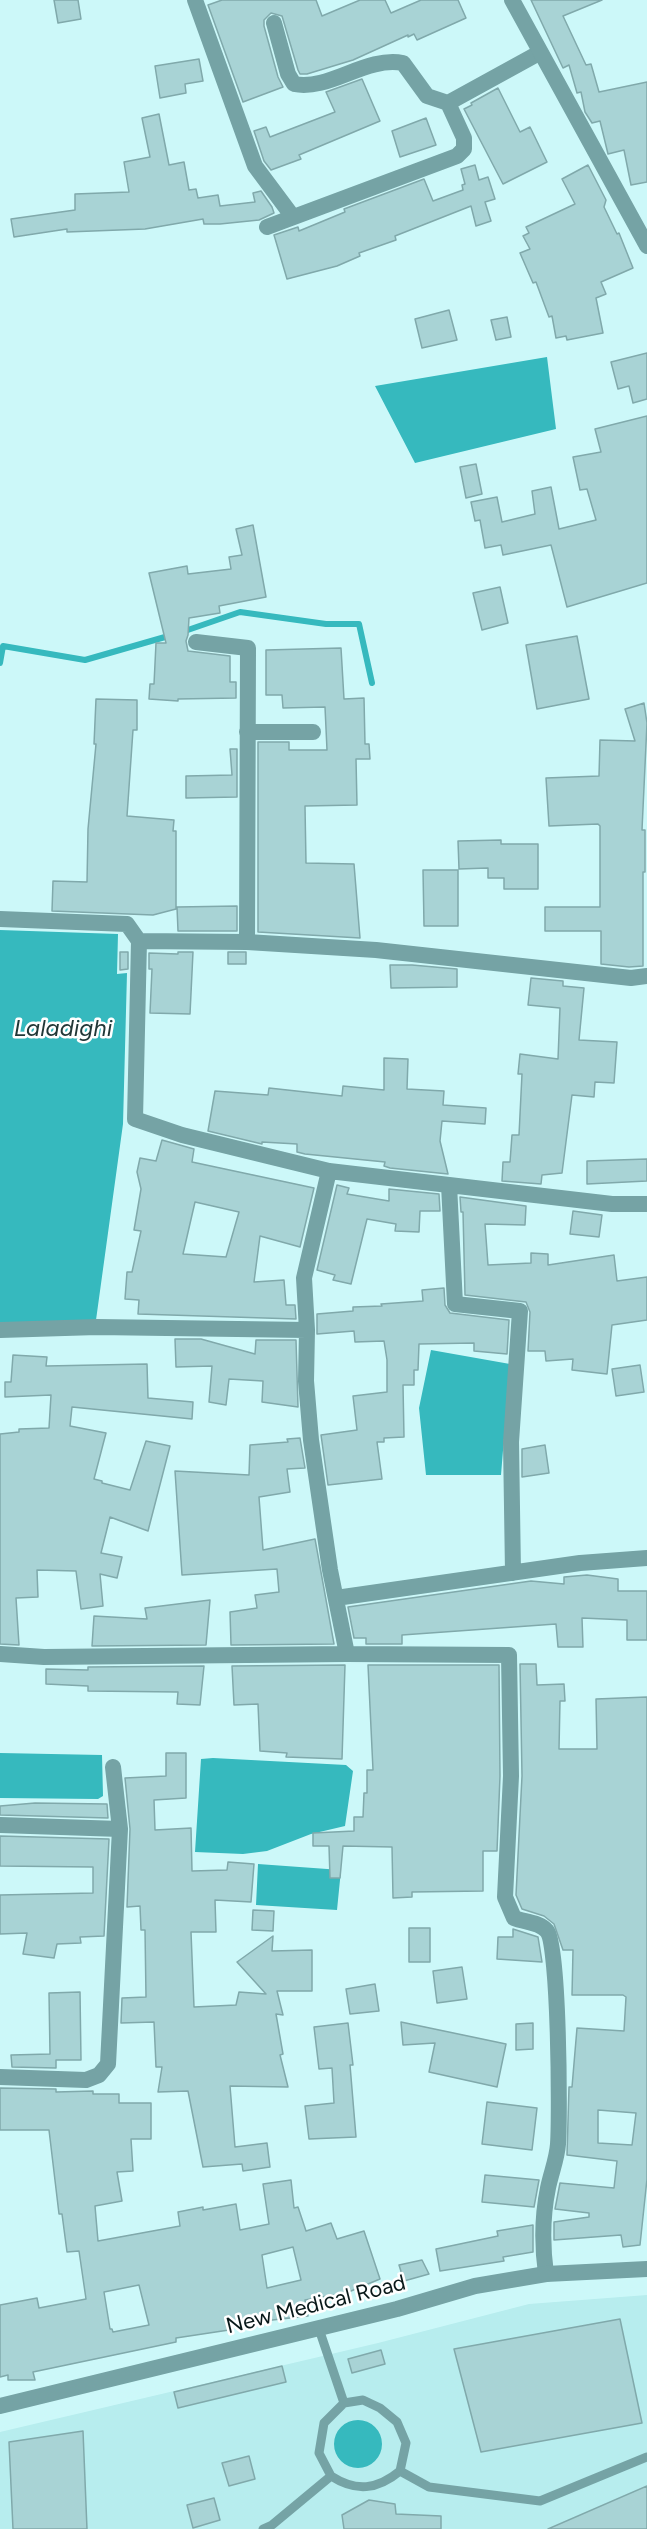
<!DOCTYPE html>
<style>
body{margin:0}
canvas{display:block;background:#ccf8f9}
</style>
<canvas width="647" height="2529"></canvas>
<script>
const ctx = document.querySelector('canvas').getContext('2d');
ctx.lineJoin = 'round';
function fill(path, color) {
  ctx.fillStyle = color;
  ctx.fill(path, 'evenodd');
}
function strokePath(path, color, width, dash) {
  ctx.strokeStyle = color;
  ctx.lineWidth = width;
  ctx.lineCap = dash ? 'butt' : 'round';
  ctx.setLineDash(dash || []);
  ctx.stroke(path);
}
function write(font, color, halo, rows, align = 'center') {
  ctx.font = font + ' Figtree,sans-serif';
  ctx.lineWidth = 5;
  ctx.setLineDash([]);
  ctx.textBaseline = 'middle';
  ctx.strokeStyle = halo;
  ctx.fillStyle = color;
  for (const [text, x, y, turn = 0] of rows) {
    ctx.save();
    ctx.translate(x, y);
    ctx.rotate((+turn || 0) * Math.PI / 180);
    ctx.textAlign = isNaN(turn) ? turn : align;
    if (halo) ctx.strokeText(text, 0, 0);
    ctx.fillText(text, 0, 0);
    ctx.restore();
  }
}
fill(new Path2D(`
 M647,2295V2529H0V2432L378,2343L529,2304Z`), '#b7edee');
fill(new Path2D(`
 M547,357L556,429L415,463L375,386Z
 M0,930L118,934L117,974L127,973L123,1124L96,1320L0,1323Z
 M431,1350L510,1364L501,1475H426L419,1408Z
 M0,1753L102,1755L103,1796L98,1799L0,1798Z
 M213,1758L346,1765L353,1771L345,1826L311,1834L267,1851L243,1854L195,1852L201,1759Z
 M258,1864L341,1870L337,1910L256,1905Z
 M334 2444a24 24 0 1 1 48 0a24 24 0 1 1-48 0Z`), '#36b9be');
strokePath(new Path2D(`
 M182,632L240,612L326,624H359L372,683
 M0,663L3,646L85,660L172,635`), '#36b9be', 6);
const building = new Path2D(`
 M54,0H78L81,19L58,23Z
 M222,0H316L322,16L360,0H385L391,13L421,0H458L466,18L417,40L414,34L408,37V35L353,60L307,74H300L298,70L282,16L271,13L264,20V26L278,77L283,87L243,102L208,5Z
 M531,0H602L563,16L586,65L591,64L599,92L647,82V182L631,185L624,150L608,154L600,121L592,123L585,112L581,92L577,93L569,65L563,68Z
 M199,59L203,81L185,84L186,93L160,98L155,66Z
 M362,79L380,121L299,155L301,159L271,170L264,161L254,131L266,127L270,137L335,112L326,92Z
 M498,88L520,132L530,127L547,162L503,184L464,109L472,105L471,103Z
 M159,114L169,165L184,162L189,190L196,189L198,198L218,195L220,206L255,202L253,193L261,191L272,207L274,213L259,220L220,224H204L203,219L145,229L67,232V229L14,237L11,219L75,210V194L129,192L124,162L150,157L142,118Z
 M426,118L436,145L400,157L392,131Z
 M475,165L479,180L488,177L495,199L485,202L491,221L476,226L471,206L395,236L396,240L359,253L360,256L337,266L287,279L274,235L298,227L299,231L345,212L344,209L424,179L433,201L463,190L462,185L465,184L461,169Z
 M588,165L606,200L604,207L617,234L619,233L633,268L601,282L606,294L596,298L603,333L567,340L566,336L556,338L552,316L549,317L536,282L533,283L520,253L530,249L523,236L529,233L526,227L575,204L562,179Z
 M449,310L457,340L422,348L415,319Z
 M507,317L511,337L496,340L491,320Z
 M647,353V399L633,403L629,386L618,389L611,362Z
 M647,416V583L567,607L551,545L503,555L501,545L485,548L480,520L475,521L471,502L497,497L502,522L535,514L532,491L551,487L559,529L596,520L587,489L580,490L573,457L601,452L595,429Z
 M476,464L482,494L466,498L460,467Z
 M253,525L266,597L219,606L220,613L189,618L188,635L186,641L188,651L230,656V682H236V698L178,699V701L149,699L150,684H154L156,643H166L149,573L187,566L188,574L231,569L229,557L242,555L236,529Z
 M500,587L508,623L482,630L473,593Z
 M577,636L589,699L537,709L526,645Z
 M341,648L344,699L364,698L365,744H369L370,759H356L357,805L305,806L306,863L354,864L360,938L258,932V742H289V750H327L325,707L283,708L282,695H266V650Z
 M96,699L137,700V730H133L127,816L174,820L173,831H176V909L153,915L52,911L53,881L87,882L88,829L96,744H94Z
 M644,703L647,723L642,830H645V872H643V966L629,967L601,964V931H545V907H600V826L598,824L549,826L546,778L599,776L600,740L635,741L625,709Z
 M230,749H237V797L186,798V776L232,775Z
 M501,840V844H538V889H504V878H488V868L459,869L458,841Z
 M423,870H458V926H424Z
 M237,906V931H178L177,907Z
 M120,952H128V969L120,970Z
 M178,952H193L190,1014L150,1013L152,969H149V953L178,954Z
 M228,952H246V964H228Z
 M390,965H412L457,969V987L391,988Z
 M531,978L563,981V986L584,988L579,1040L617,1042L614,1083L595,1082L594,1097L572,1095L562,1173L542,1175L541,1184L502,1181L503,1162H510L512,1135H519L522,1074H518L520,1054L558,1059L560,1008L528,1005Z
 M384,1058L408,1059L407,1089L444,1091L443,1105L486,1108L485,1124L442,1121L440,1141L448,1174L390,1168L384,1166L385,1162L305,1154L297,1152V1144L262,1142V1144L208,1131L215,1091L268,1095L269,1088L342,1096L343,1086L384,1090Z
 M162,1140L194,1149L192,1162L314,1188L300,1247L260,1236L254,1282L284,1280L286,1305H295L296,1319L138,1314L139,1300L125,1299L127,1272H132L141,1231L134,1230L141,1189L137,1172L140,1158L156,1161ZM195,1202L239,1212L226,1257L183,1254Z
 M647,1159V1181L587,1184V1161Z
 M337,1185L349,1188L347,1194L389,1201V1189L439,1194L440,1211H420L419,1232L395,1231L396,1224L367,1219L351,1284L333,1280L335,1275L317,1270Z
 M460,1197L526,1206L525,1225L485,1224L488,1265L531,1263V1253L548,1254V1265L614,1255L617,1281L647,1277V1320L612,1325L607,1374L572,1370L573,1359L546,1361L545,1351H528L530,1312L526,1302L465,1295L463,1212H461Z
 M573,1211L602,1215L599,1237L570,1234Z
 M444,1288L445,1305L450,1313L509,1320L507,1354L474,1351V1343L419,1344L418,1370H414V1385H403L404,1437L384,1438V1442H377L382,1479L328,1485L321,1435L357,1430L353,1396L387,1392V1360L384,1341L355,1342L354,1331L317,1334V1314L353,1311V1307L382,1306L381,1304L423,1301L422,1290Z
 M175,1339H201L255,1354L256,1340H296L298,1407L262,1402L263,1381L229,1379L226,1405L209,1402L212,1366L176,1367Z
 M13,1355L47,1357L46,1366L147,1364L148,1398L193,1402L192,1419L72,1407L70,1426L106,1433L94,1479L102,1481V1483L130,1490L146,1441L170,1446L148,1531L110,1517L101,1553L122,1557L117,1578L100,1574L103,1606L81,1609L76,1571L37,1570L38,1597L16,1598L19,1645L0,1644V1434L19,1432V1429L49,1428L51,1395L5,1397V1382H11Z
 M640,1365L644,1392L616,1396L612,1369Z
 M300,1438L305,1468L287,1469L290,1492L259,1497L263,1550L315,1539L334,1644L231,1645L230,1612L257,1608L255,1595L279,1592L277,1569L182,1575L175,1471L249,1475L250,1445L288,1442L287,1439Z
 M545,1445L549,1473L522,1477V1449Z
 M587,1575L618,1579V1591H647V1640H627V1620L582,1618L583,1647H558L556,1624L402,1635V1644H366V1638H354L348,1607L531,1581L564,1584V1577Z
 M210,1600L206,1645L92,1646L94,1616L147,1619L145,1608Z
 M520,1664H536L537,1685L564,1684L565,1701H560L559,1749H597L596,1699L647,1697V2179L640,2245L623,2247L621,2235L554,2240V2222L589,2217V2213L555,2209L560,2183L614,2188L617,2161L567,2155L569,2087H572L577,2028L624,2031L626,1997L623,1995H572L573,1950H563L554,1924L544,1916L522,1909L516,1895L522,1776ZM598,2110L636,2113L632,2145L598,2143Z
 M345,1665L342,1759L286,1757L287,1753L260,1751L258,1704L234,1705L232,1666Z
 M368,1665H499L500,1776L497,1851H483V1891L412,1892V1897L393,1898L392,1847L343,1846L340,1878H330L329,1846H313V1833L354,1831V1817H363L364,1793H367V1770H373Z
 M204,1666L200,1705L177,1704L178,1692L88,1691V1686L46,1684V1669L88,1670V1667Z
 M166,1753H186V1798L154,1800L155,1830L191,1828L192,1871L227,1870L228,1862L254,1864L251,1902L215,1900L216,1932H191L194,2007L236,2005L239,1992L266,1994L237,1962L273,1936L272,1951L312,1950V1991H277L283,2015L276,2014L283,2054L280,2055L288,2087L230,2086L235,2147L267,2143L270,2167L243,2171L242,2164L203,2167L188,2091L158,2092L162,2067H156L154,2022L121,2023L122,1998L146,1997L145,1930H141L140,1906L127,1907L130,1829L125,1778L166,1776Z
 M35,1803L107,1804L108,1818L0,1815V1806Z
 M0,1836L109,1839L104,1936L80,1937L81,1943L57,1944L54,1958L23,1954L27,1933L0,1934V1895L93,1893V1867L0,1866Z
 M253,1910L274,1911L273,1931L252,1930Z
 M409,1928H430V1962H409Z
 M513,1929L538,1937L542,1962L497,1959L498,1937H513Z
 M462,1967L467,1999L437,2003L433,1971Z
 M375,1984L379,2011L350,2014L346,1989Z
 M80,1992L81,2060H56V2068L12,2067L11,2055L50,2054L49,1993Z
 M401,2022L506,2044L497,2087L429,2072L435,2043L403,2045Z
 M348,2023L353,2065H350L356,2137L309,2139L305,2106L334,2103L332,2068L319,2069L314,2027Z
 M533,2023V2049L516,2050V2024Z
 M0,2088L56,2089V2092L93,2091V2094H119V2103H151V2139H131L133,2171L117,2172L122,2201L95,2206L98,2241L180,2226L178,2212L203,2207V2210L236,2204L240,2230L269,2224L263,2184L291,2180L294,2208L298,2207L306,2231L331,2223L337,2239L364,2231L380,2279L334,2298L333,2295L305,2300L308,2316L228,2325L229,2330L176,2338V2342L33,2372L35,2380H8V2375L0,2377V2305L37,2298L39,2308L86,2299L79,2251L67,2252L62,2214H59L49,2130H0ZM293,2247L301,2280L267,2288L262,2255ZM139,2285L149,2325L113,2332L112,2329H110L104,2292Z
 M487,2102L537,2108L532,2150L482,2144Z
 M485,2175L539,2180L534,2207L482,2202Z
 M533,2225V2252L503,2257L504,2261L440,2271L436,2249L498,2236L497,2231Z
 M422,2260L429,2274L404,2281L399,2265Z
 M620,2319L642,2423L481,2452L454,2349Z
 M381,2350L385,2364L352,2373L348,2359Z
 M282,2366L286,2382L178,2408L174,2392Z
 M83,2431L87,2529H13L9,2442Z
 M249,2456L255,2479L229,2486L222,2463Z
 M647,2486V2529H548Z
 M214,2498L220,2520L193,2528L187,2505Z
 M369,2500L395,2504L396,2514L441,2516V2529H344L342,2515Z`);
fill(building, '#a8d3d5');
strokePath(building, '#80a9ab', 1.5);
strokePath(new Path2D(`
 M344,2403L363,2400L380,2408L397,2422L406,2443L400,2471L429,2487L540,2501L647,2457
 M331,2476C356,2492 377,2490 400,2471
 M263,2529L272,2525L331,2476L319,2453L324,2423L344,2403L319,2329`), '#75a3a5', 9);
strokePath(new Path2D(`
 M195,0L255,166L293,217
 M274,23L288,74L294,84C330,91 365,56 403,63L427,96L448,103L539,53
 M267,227L457,156L464,149V138L448,103
 M196,642L248,648L247,942
 M247,732H313
 M0,919L127,924L139,941L247,942L376,950L631,978L647,976
 M139,941L135,1119L182,1135L329,1171L612,1204H647
 M329,1171L304,1278L307,1330L306,1381L311,1440L330,1570L347,1654
 M449,1185L455,1304L520,1311L511,1442L513,1573
 M0,1330L97,1327L307,1330
 M336,1598L580,1563L647,1558
 M0,1654L44,1657L347,1654L509,1655L511,1776L505,1897L514,1918C524,1922 540,1922 547,1931C559,1945 560,2116 558,2144C557,2159 551,2173 548,2188C542,2217 542,2245 546,2274
 M0,1825L120,1829
 M0,2077L86,2080L99,2075L108,2064L120,1829L113,1767`), '#75a3a5', 16);
strokePath(new Path2D(`
 M512,0L647,246
 M0,2406L397,2309L475,2286L546,2274L647,2269`), '#75a3a5', 16);
write('22px', '#081819', '#fff', [
 ["New Medical Road",316,2305,-14]
]);
write('italic 24px', '#213737', '#fff', [
 ["Laladighi",63,1029]
]);
</script>
